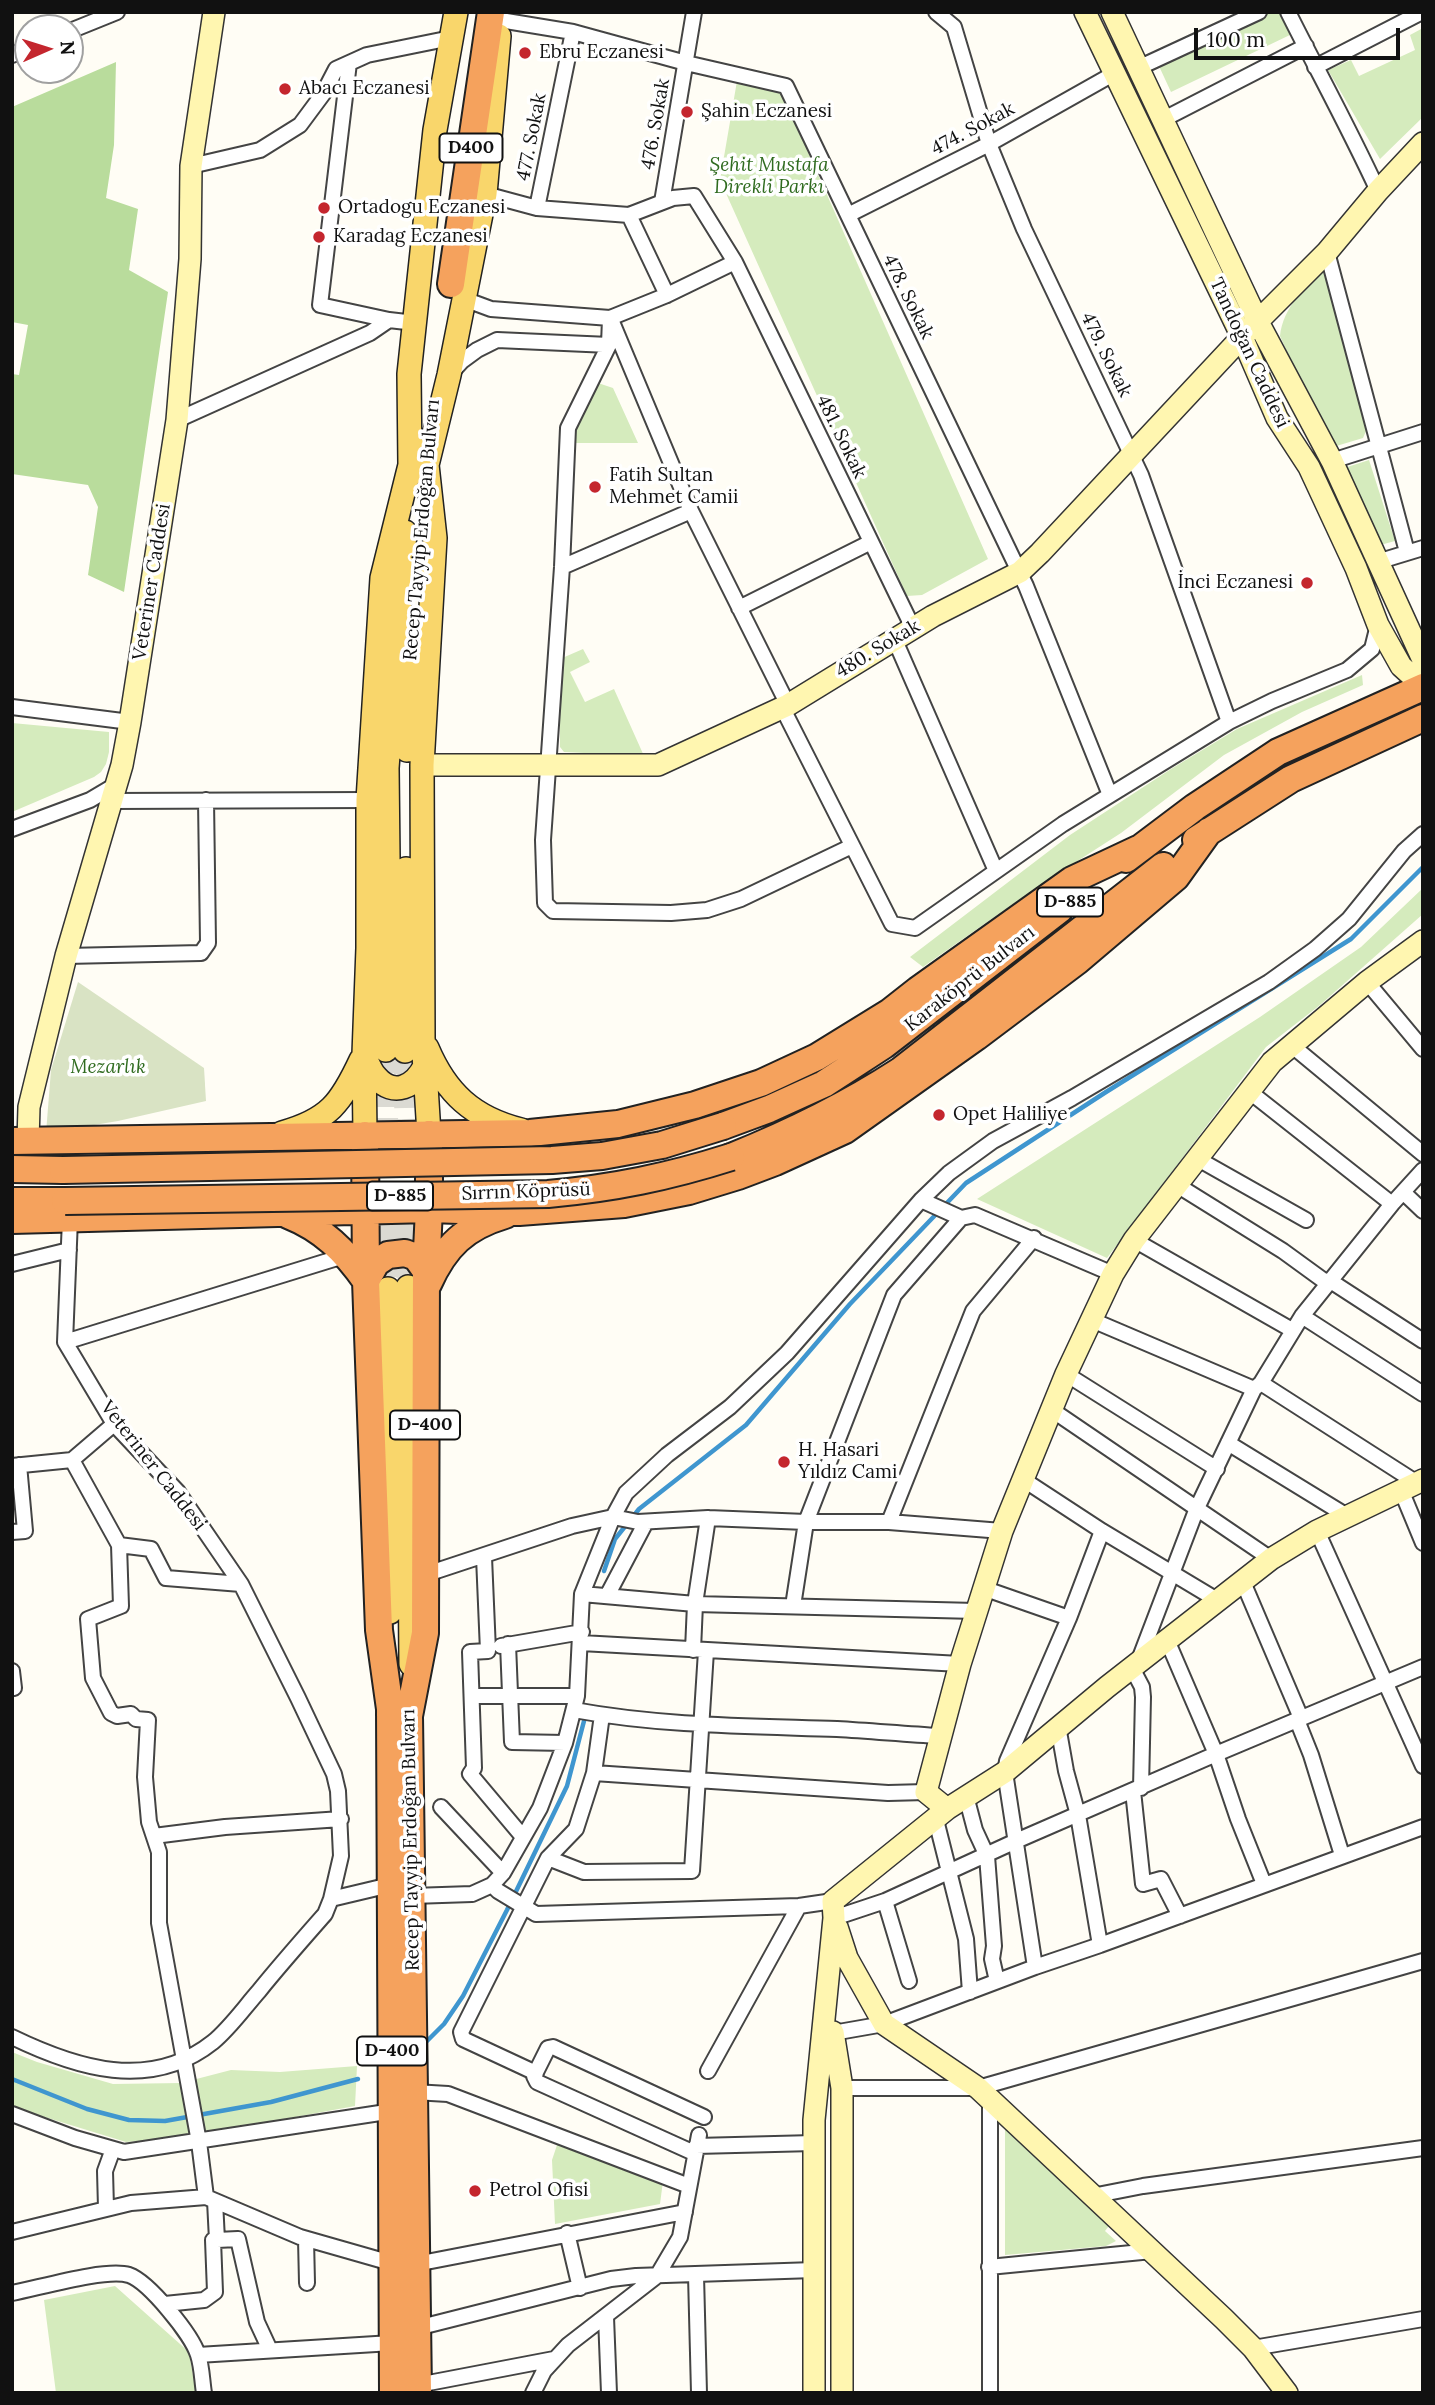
<!DOCTYPE html>
<meta charset="utf-8">
<style>
body{margin:0}
#map{position:relative;width:1435px;height:2405px;overflow:hidden;background:#fffdf5;font-family:Lora,serif}
canvas{display:block}
.frame{position:absolute;inset:0;border:14px solid #111;pointer-events:none}
.north{position:absolute;left:14px;top:14px;width:70px;height:70px;box-sizing:border-box;background:#fff;border:2px solid #a0a0a0;border-radius:50%;rotate:87deg;font-size:19px;font-weight:700;line-height:28px;text-align:center;color:#111}
.north::after{content:'';display:block;margin:auto;width:24px;height:32px;background:#c4262e;clip-path:polygon(50% 0,100% 100%,50% 72%,0 100%)}
.scale{position:absolute;left:1194px;top:28px;width:206px;height:32px;box-sizing:border-box;border:4px solid #111;border-top:0;padding-left:9px;font-size:21px;line-height:24px;white-space:nowrap;color:#111;-webkit-text-stroke:5px #fff;paint-order:stroke}
</style>
<div id="map">
<canvas width="1435" height="2405"></canvas>
<div class="frame"></div>
<div class="north">N</div>
<div class="scale">100 m</div>
</div>
<script>
const ctx = document.querySelector('canvas').getContext('2d');
ctx.lineJoin = 'round';
function fill(path, color) {
  ctx.fillStyle = color;
  ctx.fill(path, 'evenodd');
}
function strokePath(path, color, width, dash) {
  ctx.strokeStyle = color;
  ctx.lineWidth = width;
  ctx.lineCap = dash ? 'butt' : 'round';
  ctx.setLineDash(dash || []);
  ctx.stroke(path);
}
function write(font, color, halo, rows, align = 'center') {
  ctx.font = font + ' Lora,serif';
  ctx.lineWidth = 7;
  ctx.setLineDash([]);
  ctx.textBaseline = 'middle';
  ctx.strokeStyle = halo;
  ctx.fillStyle = color;
  for (const [text, x, y, turn = 0] of rows) {
    ctx.save();
    ctx.translate(x, y);
    ctx.rotate((+turn || 0) * Math.PI / 180);
    ctx.textAlign = isNaN(turn) ? turn : align;
    if (halo) ctx.strokeText(text, 0, 0);
    ctx.fillText(text, 0, 0);
    ctx.restore();
  }
}
fill(new Path2D(`
 M1264,12H1281L1292,34L1171,92L1158,64Z
 M1423,28V117L1380,159L1328,70L1351,60L1359,76L1415,50L1410,35Z
 M737,81L782,93L988,559L922,595L907,596L720,180Z
 M1324,268L1366,431L1363,438L1333,447L1329,446L1280,336C1283,308 1305,286 1324,268Z
 M595,382L613,388L638,443H574L582,386Z
 M1369,460L1395,541L1373,547L1338,470Z
 M583,649L590,662L570,672L585,702L614,689L644,756L564,752L560,747V659Z
 M1362,675L1363,685L1302,712L1224,755L1121,833L1037,887L923,967L910,957L1070,835L1171,769L1237,729Z
 M12,723L109,732V752L106,764L101,772L94,777L12,812Z
 M1423,888V914L1320,1005L1266,1047L1107,1258L977,1199L1260,1017L1361,947Z
 M12,2052L37,2062L113,2084L181,2083L231,2070L280,2072L357,2066L355,2106L181,2138L126,2142L12,2107Z
 M1005,2128L1112,2222L1105,2231L1116,2241L1106,2246L1005,2255Z
 M558,2142L663,2181L660,2204L555,2224L552,2160Z
 M115,2286L189,2352L196,2393H56L44,2300Z`), '#d5ebbd');
fill(new Path2D(`
 M116,62L114,145L106,198L138,209L129,270L168,292L124,592L88,575L98,507L88,485L12,474V374L19,375L28,325L12,322V107Z`), '#b9dc9c');
fill(new Path2D(`
 M78,982L204,1068L206,1101L118,1121L46,1133L51,1070Z`), '#d9e3c4');
strokePath(new Path2D(`
 M632,1518L639,1509L746,1425L850,1304L966,1183L1106,1092L1351,939L1423,867
 M604,1571L615,1539L627,1524
 M422,2046L444,2024L463,1996L507,1910L567,1786L584,1721
 M12,2079L87,2109L129,2120L165,2121L271,2102L358,2079`), '#3f96cf', 4.5);
strokePath(new Path2D(`
 M386,1050L388,1289
 M405,1051L408,1287`), '#dbdad3', 23, [23, 11]);
const street = new Path2D(`
 M936,12L954,27L989,144L1024,229L1141,475L1229,722
 M1288,12C1318,72 1350,130 1378,191
 M500,20L573,32L686,63L786,86L1026,586L1110,795
 M70,31L117,12
 M12,55L28,48
 M349,63L320,305L389,320
 M1315,67L1422,12
 M1138,68L1259,12
 M1162,120L1306,46
 M191,166L260,150L300,125L323,94L336,69L367,55L451,38
 M485,194L537,208L629,215L673,198L694,196L735,262L913,628
 M662,202L694,12
 M537,208L573,32
 M629,215L667,295
 M848,215L989,144L1115,73
 M1327,252L1407,552
 M464,299L491,309L610,318L667,295L735,262
 M610,318L609,345L568,428L562,567L543,840L545,903L553,911L671,913L707,910L741,899L852,846
 M612,322L691,511L788,705
 M452,372L462,361L477,350L497,340L609,345
 M177,420L370,333L389,320L415,323
 M1332,461L1423,432
 M1377,562L1423,548
 M562,567L691,511
 M739,608L871,542
 M894,638L996,871
 M12,707L130,722
 M782,707L892,924L915,928L1063,824L1229,722L1272,701L1347,670L1372,649L1378,625
 M111,801L368,800
 M12,829L90,800L117,784
 M66,956L201,953L208,943L206,800
 M1367,982L1423,1049
 M1290,1044L1423,1154
 M1250,1092L1392,1204
 M1198,1159L1306,1220
 M1177,1185L1283,1251L1327,1283
 M1403,1192L1423,1211
 M921,1200L961,1218
 M70,1219L65,1342L114,1424L178,1492L241,1584L298,1698L334,1774L338,1791L341,1856L331,1899
 M1134,1240L1292,1330
 M12,1264L69,1250
 M1329,1280L1423,1341
 M1302,1316L1423,1394
 M1092,1320L1254,1389
 M65,1342L347,1255
 M1066,1374L1217,1469
 M1261,1383L1417,1483
 M1052,1410L1271,1559
 M1228,1443L1347,1516
 M72,1460L119,1545L121,1606L88,1619L93,1678L111,1713L117,1716L131,1714L136,1719L148,1720L145,1777L149,1822L159,1852V1923L199,2142L206,2197
 M12,1466L72,1460L114,1424
 M1024,1480L1102,1531L1217,1600
 M1401,1490L1423,1543
 M889,1522L973,1311L1034,1238
 M1317,1531L1423,1766
 M12,1532L25,1531L19,1465
 M119,1545L151,1549L166,1578L241,1584
 M484,1557L488,1651L470,1652L474,1768L470,1774L523,1837
 M424,1575L572,1526L613,1517L638,1522L708,1518L806,1522H889L1002,1531
 M1243,1582L1301,1718
 M983,1588L1069,1618
 M582,1594L695,1604L976,1611
 M607,1596L646,1522
 M793,1606L806,1522L894,1295L961,1218L975,1215L1113,1274
 M1167,1640L1216,1754L1238,1819L1264,1884
 M581,1643L960,1664
 M508,1644L512,1742L565,1743
 M501,1646L582,1632
 M693,1650L695,1604L708,1518
 M1139,1660L1197,1508L1254,1389L1261,1383L1302,1316L1392,1204L1423,1170
 M1132,1668L1142,1687L1143,1697L1141,1788
 M12,1671L14,1688
 M473,1696H577
 M574,1710C661,1726 749,1726 837,1729C871,1731 905,1734 939,1736
 M1297,1720L1311,1755L1342,1855
 M1058,1726L1066,1771L1078,1815L1100,1945
 M594,1773L888,1793L926,1792
 M1133,1791L1143,1884L1161,1879L1180,1916
 M966,1796L975,1830L987,1856L994,1946L992,1959L997,1981
 M441,1807L503,1873
 M936,1820L966,1939L970,1992
 M154,1836L225,1827L341,1819
 M548,1858L584,1872L692,1871L706,1651
 M492,1885L498,1891L536,1914L799,1906L833,1901
 M412,1896L472,1894L492,1885L503,1873L540,1808L565,1743L577,1696L582,1594L613,1517L626,1493L667,1455L730,1407L787,1353L921,1200L949,1173L993,1141L1072,1098L1269,982L1315,949L1349,919L1404,851L1423,834
 M885,1901L909,1981
 M834,1918L885,1901L1016,1841L1216,1754L1423,1667
 M1035,1967L1005,1772L1007,1761L1069,1618L1102,1531
 M827,2034L884,2024L1035,1967L1100,1945L1423,1827
 M12,2037C76,2068 150,2092 213,2042C230,2028 244,2008 259,1991C280,1965 303,1939 325,1914L331,1899L390,1885
 M708,2071L799,1906
 M536,2073L463,2039L461,2032L548,1858L576,1829L594,1773L602,1715
 M842,2088H978L1423,1961
 M414,2092L448,2094L689,2186
 M12,2114L75,2138L124,2152L393,2111
 M696,2146L814,2143
 M694,2153L537,2082L534,2076L548,2048L553,2047L704,2117
 M1092,2196L1143,2186L1423,2148
 M215,2201L217,2240L238,2239L257,2322L270,2350
 M106,2208L105,2171L113,2149
 M12,2232L131,2203L206,2197L300,2237L391,2263
 M567,2233L580,2288
 M306,2239L307,2283
 M416,2264L685,2212
 M989,2267L1152,2251
 M696,2275L699,2393
 M12,2293C39,2288 105,2268 129,2275C149,2282 192,2335 198,2355C202,2367 202,2381 204,2393
 M165,2304L204,2300L215,2292L213,2240H217
 M606,2317L609,2393
 M417,2328L611,2279L636,2276L814,2270
 M1253,2348L1423,2319
 M198,2355L392,2343
 M418,2385L554,2359
 M533,2393L544,2371L568,2345L657,2276L680,2237L699,2135
 M990,2393V2100`);
const secondary = new Path2D(`
 M1085,12L1242,337L1277,418L1309,467L1356,568L1378,625L1401,666L1423,686
 M1112,12L1258,322L1332,461L1423,660
 M422,765H658L788,705L933,616L1020,572L1040,553L1242,337L1327,252L1378,191L1423,143
 M28,1141L29,1107L66,956L122,765L130,722L177,420L190,259L191,166L214,12
 M947,1809L926,1792L960,1664L1002,1531L1066,1374L1113,1274L1134,1240L1272,1062L1367,982L1423,941
 M837,1927L847,1958L884,2024L978,2088L1224,2319L1253,2348L1287,2393
 M833,2032L842,2088V2393
 M814,2393V2120L834,1918L833,1901L947,1809L1005,1772L1107,1687L1271,1559L1317,1531L1423,1480`);
const primary = new Path2D(`
 M407,750L411,659
 M427,1048C446,1093 473,1118 521,1130
 M386,1050L389,949L387,768L405,532
 M405,1051L406,869
 M365,1057C368,1064 371,1072 376,1077C394,1098 415,1086 425,1066
 M282,1133C329,1120 341,1103 361,1060
 M429,1134L423,1038L422,765L435,538L427,465L449,375L485,194L499,36
 M365,1135L364,1054L368,948V800L382,578L410,465L409,374L435,130L456,12
 M408,1287L411,1664
 M388,1289L390,1612`);
const highway = new Path2D(`
 M451,284L491,12
 M1196,840L1291,779L1423,718
 M1126,859L1195,807L1278,752L1423,687
 M723,1126L769,1109L824,1084L884,1045L1059,910
 M365,1135L366,1281L379,1630L390,1709L393,2393
 M12,1141L530,1133L618,1124L695,1105L761,1083L817,1057L890,1012L918,990L1072,880L1138,849
 M731,1157C791,1133 846,1106 900,1071L1163,866
 M12,1169L63,1170
 M12,1201H65
 M288,1215C323,1229 345,1251 366,1281
 M12,1220L429,1209L519,1212L624,1204L689,1191L738,1176L775,1162L845,1130L976,1037L1077,961L1176,877L1209,831
 M366,1281L376,1263L388,1255L405,1253L416,1257L426,1271
 M428,1284C445,1246 465,1227 505,1215
 M418,2393L409,1716L425,1633L426,1271L429,1209V1134`);
strokePath(street, '#444', 18);
strokePath(secondary, '#333', 24);
strokePath(primary, '#222', 26);
strokePath(highway, '#222', 30);
strokePath(street, '#fff', 14);
strokePath(secondary, '#fff6b0', 21);
strokePath(primary, '#f9d66b', 23);
strokePath(highway, '#f5a25d', 26);
const highwayBridge = new Path2D(`
 M63,1170L552,1160L602,1156L662,1145L723,1126
 M65,1201L548,1194C614,1188 668,1177 731,1157`);
strokePath(highwayBridge, '#222', 30, []);
strokePath(highwayBridge, '#f5a25d', 26);
for (const [x, y, r, color] of [
 [525,53,7,"#c4262e"],
 [285,89,7,"#c4262e"],
 [687,112,7,"#c4262e"],
 [324,208,7,"#c4262e"],
 [319,237,7,"#c4262e"],
 [595,487,7,"#c4262e"],
 [1307,583,7,"#c4262e"],
 [939,1115,7,"#c4262e"],
 [784,1462,7,"#c4262e"],
 [475,2191,7,"#c4262e"]
]) {
  const dot = new Path2D();
  dot.arc(x, y, r, 0, 2 * Math.PI);
  ctx.fillStyle = color;
  ctx.fill(dot);
  strokePath(dot, '#fff', 2.5);
}
for (const [x, y, w] of [
 [471,148,63],
 [1070,902,66],
 [400,1196,66],
 [425,1425,70],
 [392,2051,70]
]) {
  const box = new Path2D();
  box.roundRect(x - w / 2, y - 14.5, w, 29, 5);
  ctx.fillStyle = '#fff';
  ctx.fill(box);
  strokePath(box, '#111', 2);
}
write('bold 18px', '#111', null, [
 ["D400",471,148],
 ["D-885",1070,902],
 ["D-885",400,1196],
 ["D-400",425,1425],
 ["D-400",392,2051]
]);
write('19px', '#111', '#fff', [
 ["Ebru Eczanesi",539,53],
 ["Abacı Eczanesi",299,89],
 ["Şahin Eczanesi",701,112],
 ["Ortadogu Eczanesi",338,208],
 ["Karadag Eczanesi",333,237],
 ["Fatih Sultan",609,476],
 ["Mehmet Camii",609,498],
 ["İnci Eczanesi",1293,583,"right"],
 ["Opet Haliliye",953,1115],
 ["H. Hasari",798,1451],
 ["Yıldız Cami",798,1473],
 ["Petrol Ofisi",489,2191]
], 'left');
write('19px', '#111', '#fff', [
 ["476. Sokak",656,124,-80],
 ["474. Sokak",973,129,-28],
 ["477. Sokak",532,137,-79],
 ["478. Sokak",908,297,64],
 ["Tandoğan Caddesi",1249,353,65],
 ["479. Sokak",1106,355,64],
 ["481. Sokak",841,437,64],
 ["Recep Tayyip Erdoğan Bulvarı",422,530,-85],
 ["Veteriner Caddesi",152,582,-81],
 ["480. Sokak",878,649,-31],
 ["Karaköprü Bulvarı",970,979,-38],
 ["Sırrın Köprüsü",526,1192,-2],
 ["Veteriner Caddesi",153,1466,52],
 ["Recep Tayyip Erdoğan Bulvarı",411,1840,-91]
]);
write('italic 19px', '#2f6b1f', '#fff', [
 ["Şehit Mustafa",769,166],
 ["Direkli Parkı",769,188],
 ["Mezarlık",108,1068]
]);
</script>
